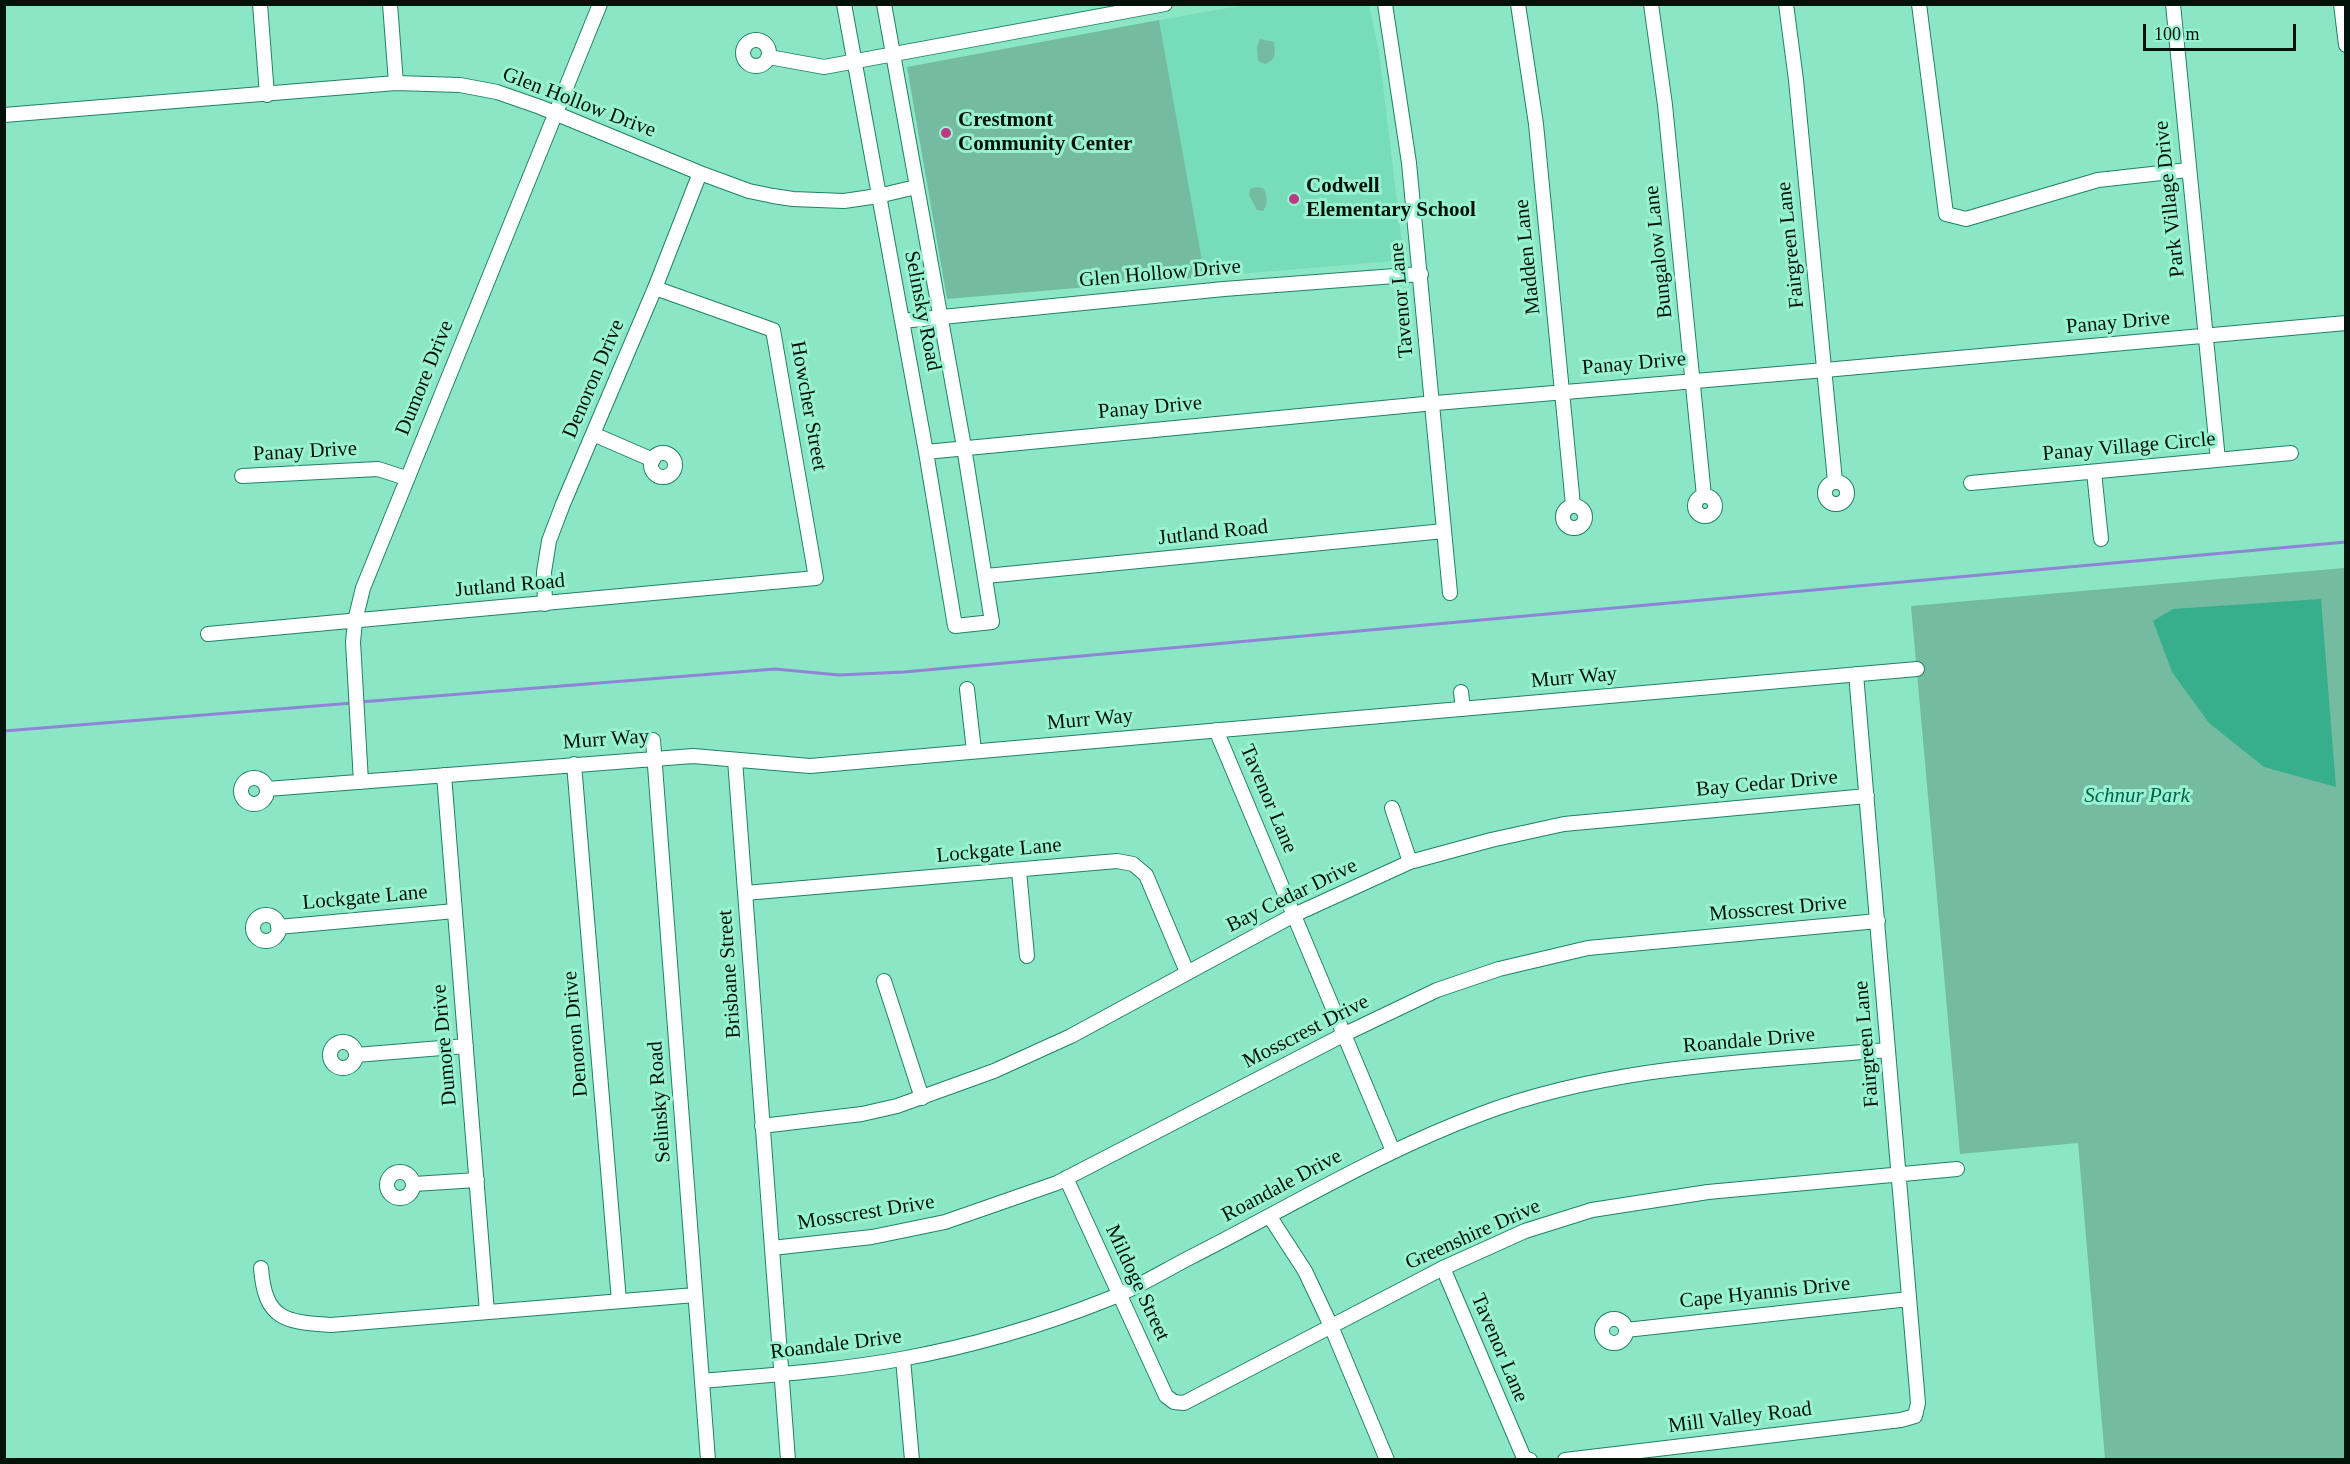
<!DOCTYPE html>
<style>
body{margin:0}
#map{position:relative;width:2350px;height:1464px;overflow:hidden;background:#8be6c6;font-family:"Times New Roman",serif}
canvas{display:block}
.frame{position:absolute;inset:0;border:6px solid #00120a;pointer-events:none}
.scale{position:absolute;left:2143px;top:24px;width:153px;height:27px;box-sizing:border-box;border:3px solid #00120a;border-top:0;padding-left:8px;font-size:18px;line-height:21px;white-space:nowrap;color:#00120a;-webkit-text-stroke:4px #99f3d3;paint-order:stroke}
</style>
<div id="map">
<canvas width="2350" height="1464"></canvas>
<div class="frame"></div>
<div class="scale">100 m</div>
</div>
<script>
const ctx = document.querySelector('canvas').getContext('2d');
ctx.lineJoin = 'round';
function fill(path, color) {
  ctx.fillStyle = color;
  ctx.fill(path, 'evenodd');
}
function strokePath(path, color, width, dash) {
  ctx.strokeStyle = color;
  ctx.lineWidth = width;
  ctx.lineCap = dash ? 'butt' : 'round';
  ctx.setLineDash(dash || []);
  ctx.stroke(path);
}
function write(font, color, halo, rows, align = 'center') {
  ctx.font = font + ' "Times New Roman",serif';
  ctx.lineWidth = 6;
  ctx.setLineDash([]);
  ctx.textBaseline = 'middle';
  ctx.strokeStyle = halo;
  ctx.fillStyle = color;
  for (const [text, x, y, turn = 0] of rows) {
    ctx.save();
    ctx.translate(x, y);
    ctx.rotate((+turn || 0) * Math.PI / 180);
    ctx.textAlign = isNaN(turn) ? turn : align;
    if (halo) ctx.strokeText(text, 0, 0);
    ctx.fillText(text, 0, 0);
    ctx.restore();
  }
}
fill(new Path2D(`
 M1245,5H1369L1379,52L1404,260L1205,277L1159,20Z`), '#76dcb9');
fill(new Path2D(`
 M1159,20L1205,277L947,299L907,67Z
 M1260,39L1274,42C1275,52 1277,60 1265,64L1258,61L1257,47Z
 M1255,187L1263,188C1268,196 1268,203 1263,211L1257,210L1249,195L1250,189Z
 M2344,568L2345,1459H2105L2078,1143L1960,1154L1911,606Z`), '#74bba1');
fill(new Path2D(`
 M2321,599L2336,787L2264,767L2209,723L2172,672L2153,621L2173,609Z`), '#38af8c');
strokePath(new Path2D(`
 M360,702L775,669L839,675L904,672L2346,542
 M4,731L353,703`), '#8f84d5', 3);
const minor = new Path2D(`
 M260,4L267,95
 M390,4L396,83
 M844,4L926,452L955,626L992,622L964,447L884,4
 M1385,4L1409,163L1450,593
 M1518,4L1536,124L1573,505
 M1651,4L1665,105L1704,496
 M1786,4L1796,80L1835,481
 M1919,4L1946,214L1966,219L2098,180L2188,170
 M2173,4L2218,460
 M2341,4L2346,45
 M743 53a13 13 0 1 1 26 0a13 13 0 1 1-26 0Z
 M769,57L824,67L1165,4
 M4,115L396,83L460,85L497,92L540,107L700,173L749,191L773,196L793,199L844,201L878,196L916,187
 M902,321L1224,289L1421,274
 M593,434L653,460
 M926,452L1424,404L1825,370L2346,323
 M651 465a12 12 0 1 1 24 0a12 12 0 1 1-24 0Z
 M2094,472L2101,539
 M242,476L378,469L406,478
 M1825 493a11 11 0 1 1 22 0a11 11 0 1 1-22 0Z
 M1971,483L2291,453
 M1695 506a10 10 0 1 1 20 0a10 10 0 1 1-20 0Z
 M1563 517a11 11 0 1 1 22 0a11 11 0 1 1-22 0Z
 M986,576L1444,531
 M545,604L544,572L549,541L563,504L655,288L700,173
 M208,634L816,578L773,330L655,288
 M967,689L974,751
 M1461,692L1463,709
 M1216,730L1393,1151
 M653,740L708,1460
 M735,760L788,1460
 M574,764L619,1301
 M444,775L487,1312
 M241 791a13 13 0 1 1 26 0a13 13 0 1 1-26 0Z
 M361,782L353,642L355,621L363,588L600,4
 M267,789L693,756L810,766L1917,669
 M1392,808L1410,862
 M1019,871L1027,956
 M745,893L1117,861L1133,864L1146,875L1187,972
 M253 928a13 13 0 1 1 26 0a13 13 0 1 1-26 0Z
 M278,927L455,911
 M884,981L922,1098
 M330 1055a13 13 0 1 1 26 0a13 13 0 1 1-26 0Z
 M356,1055L466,1046
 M762,1126L862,1114L897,1106L994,1071L1071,1036L1294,915L1410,862L1491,840L1564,824L1867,796
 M387 1185a13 13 0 1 1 26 0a13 13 0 1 1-26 0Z
 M1066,1178L1166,1396L1174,1402L1184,1403L1443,1268L1525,1231L1592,1210L1708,1192L1957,1169
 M414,1184L477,1180
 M1270,1217L1305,1271L1331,1326L1387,1460
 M772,1248L872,1237L945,1222L1057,1183L1345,1034L1437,990L1499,969L1588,948L1878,921
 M261,1268C265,1320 285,1322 331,1325L695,1295
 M1443,1268L1524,1458L1530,1460
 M1602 1331a12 12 0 1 1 24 0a12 12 0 1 1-24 0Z
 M1626,1330L1909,1299
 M903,1359L912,1460
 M702,1381C768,1375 835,1371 901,1359C973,1346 1044,1325 1111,1298C1138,1287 1164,1271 1189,1258C1286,1209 1379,1152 1481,1114C1611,1065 1751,1062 1888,1050
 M1565,1460L1901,1420L1915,1416L1918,1403L1856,674`);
strokePath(minor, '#1f8266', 16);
strokePath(minor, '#fff', 14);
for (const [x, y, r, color] of [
 [946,133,6,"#bb3a84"],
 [1294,199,6,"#bb3a84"]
]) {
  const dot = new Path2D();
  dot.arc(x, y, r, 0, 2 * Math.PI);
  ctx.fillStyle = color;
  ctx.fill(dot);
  strokePath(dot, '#99f3d3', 2);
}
write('21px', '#00120a', '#99f3d3', [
 ["Glen Hollow Drive",579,103,21],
 ["Park Village Drive",2170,199,-96],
 ["Fairgreen Lane",1791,245,-96],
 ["Bungalow Lane",1659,252,-96],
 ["Madden Lane",1528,257,-96],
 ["Glen Hollow Drive",1160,274,-5],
 ["Tavenor Lane",1402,300,-95],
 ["Selinsky Road",922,311,79],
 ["Panay Drive",2118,323,-5],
 ["Panay Drive",1634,364,-5],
 ["Dumore Drive",425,378,-68],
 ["Denoron Drive",594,379,-67],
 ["Howcher Street",808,406,80],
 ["Panay Drive",1150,408,-5],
 ["Panay Village Circle",2129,447,-5],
 ["Panay Drive",305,452,-3],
 ["Jutland Road",1213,533,-6],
 ["Jutland Road",510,586,-5],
 ["Murr Way",1574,678,-5],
 ["Murr Way",1090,720,-5],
 ["Murr Way",606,740,-4],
 ["Bay Cedar Drive",1767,784,-5],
 ["Tavenor Lane",1268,799,67],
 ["Lockgate Lane",999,851,-5],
 ["Bay Cedar Drive",1292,896,-26],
 ["Lockgate Lane",365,898,-5],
 ["Mosscrest Drive",1778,909,-5],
 ["Brisbane Street",730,974,-94],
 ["Mosscrest Drive",1306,1032,-27],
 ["Denoron Drive",576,1034,-95],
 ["Roandale Drive",1749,1041,-5],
 ["Fairgreen Lane",1867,1044,-95],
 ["Dumore Drive",445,1045,-95],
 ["Selinsky Road",660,1102,-94],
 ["Roandale Drive",1282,1186,-28],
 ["Mosscrest Drive",866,1213,-9],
 ["Greenshire Drive",1473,1235,-24],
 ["Mildoge Street",1137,1283,65],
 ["Cape Hyannis Drive",1765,1293,-6],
 ["Roandale Drive",836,1345,-7],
 ["Tavenor Lane",1499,1348,67],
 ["Mill Valley Road",1740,1418,-7]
]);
write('bold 21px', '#00120a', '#99f3d3', [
 ["Crestmont",958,121],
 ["Community Center",958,145],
 ["Codwell",1306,187],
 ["Elementary School",1306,211]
], 'left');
write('italic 21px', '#00624b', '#99f3d3', [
 ["Schnur Park",2137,796]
]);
</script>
